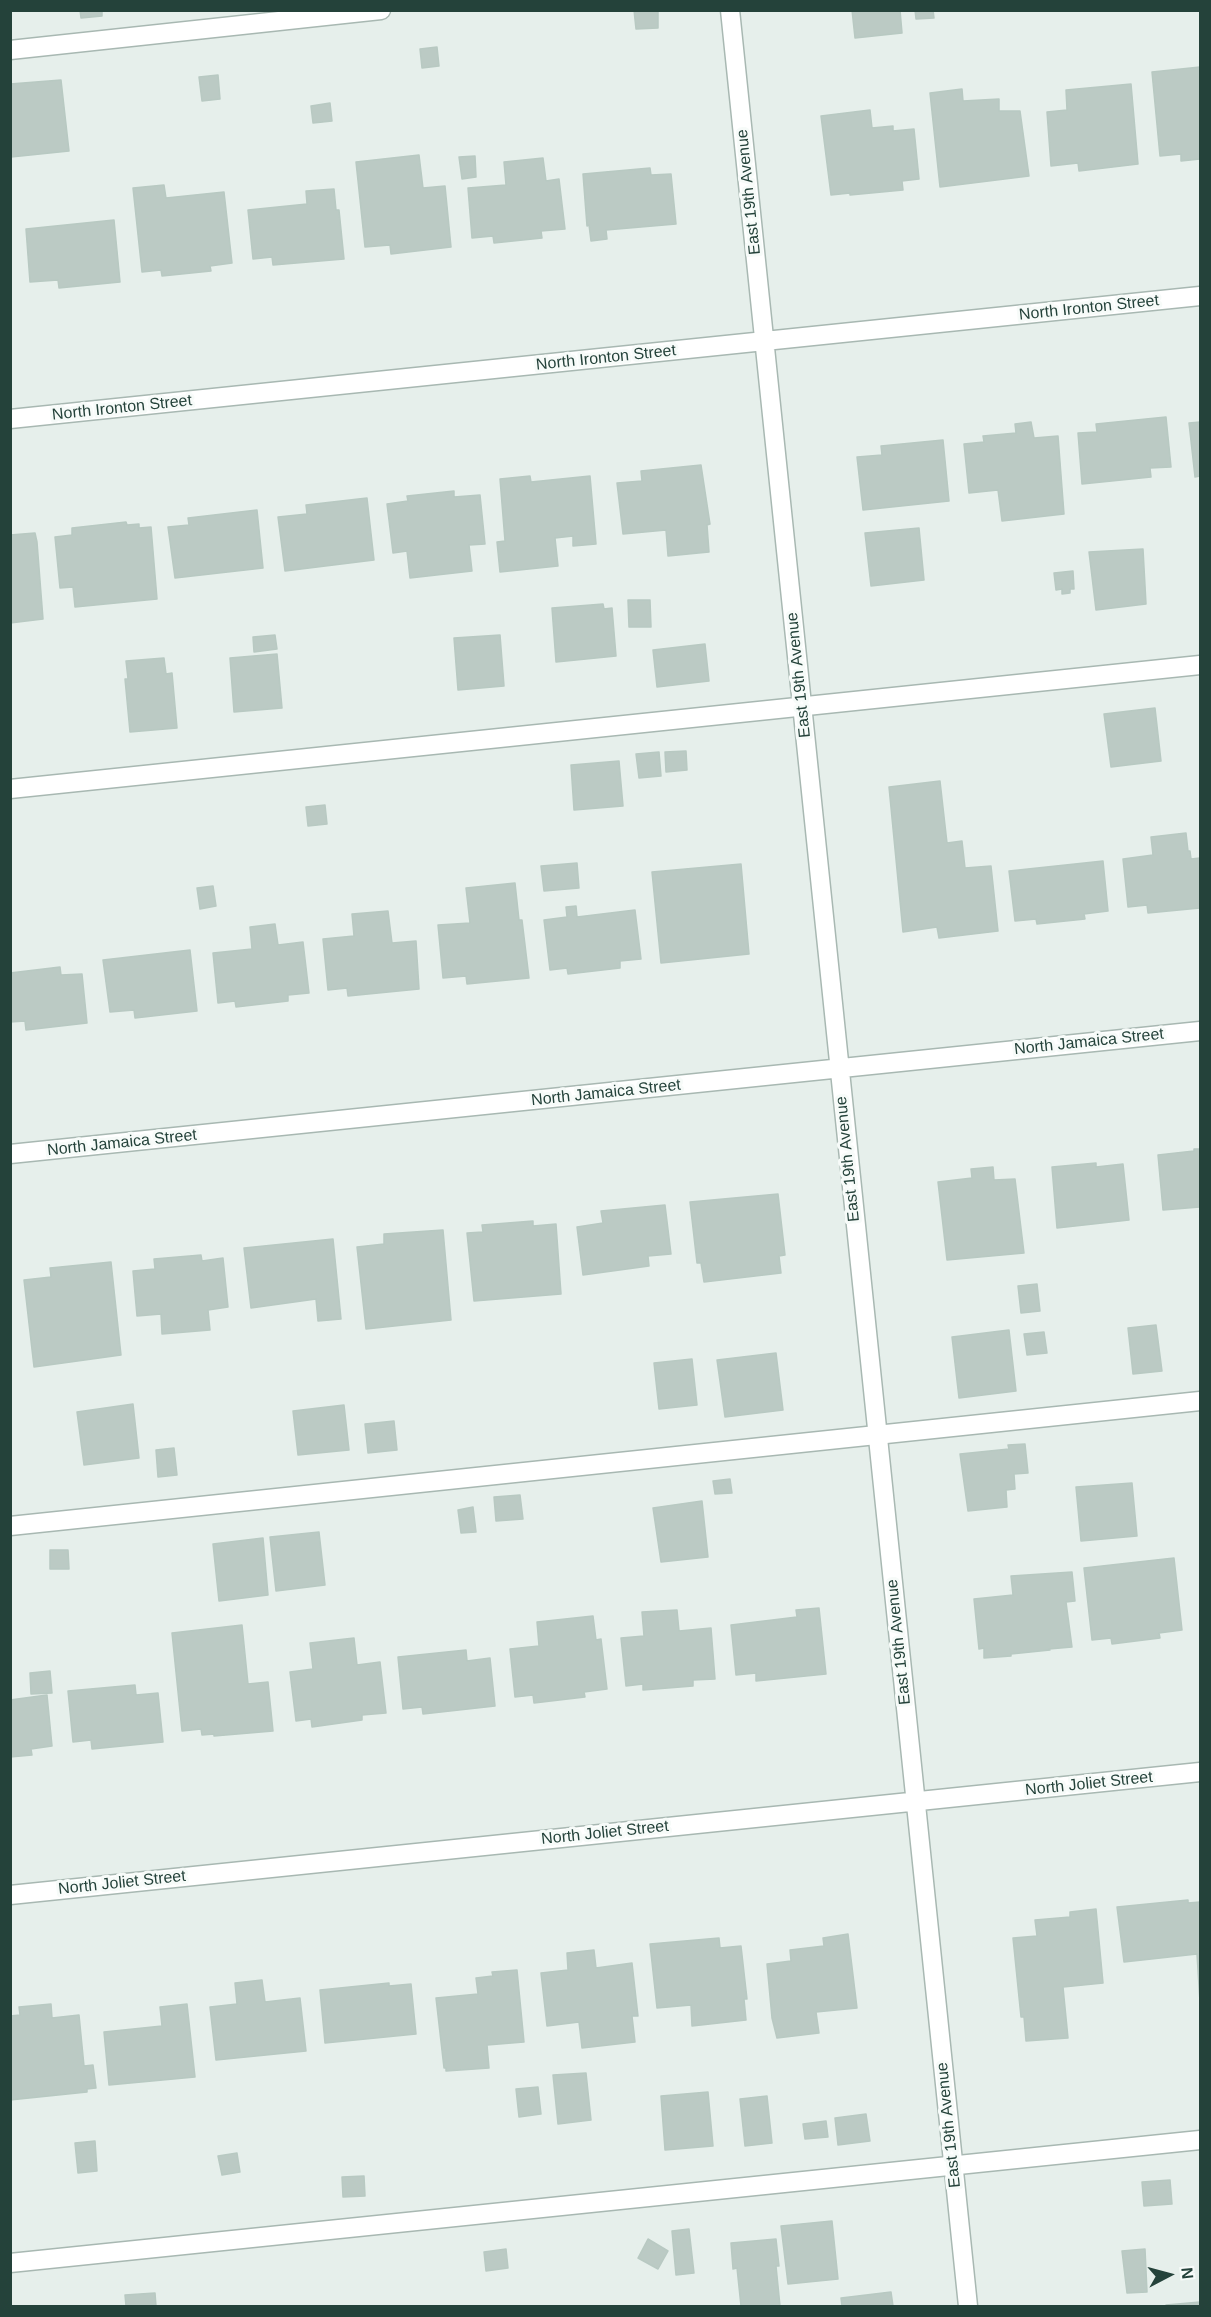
<!DOCTYPE html>
<style>
body{margin:0}
#map{position:relative;width:1211px;height:2317px;overflow:hidden;background:#e6efeb;font-family:Arial,sans-serif}
canvas{display:block}
.frame{position:absolute;inset:0;border:12px solid #24423a;pointer-events:none}
.north{position:absolute;left:1139px;top:2245px;width:60px;height:60px;-webkit-text-stroke:4px #f7fbf9;paint-order:stroke;rotate:84deg;font-size:16px;font-weight:700;line-height:24px;text-align:center;color:#24423a}
.north::after{content:'';display:block;margin:auto;width:21px;height:27px;background:#24423a;clip-path:polygon(50% 0,100% 100%,50% 72%,0 100%)}
</style>
<div id="map">
<canvas width="1211" height="2317"></canvas>
<div class="frame"></div>
<div class="north">N</div>
</div>
<script>
const ctx = document.querySelector('canvas').getContext('2d');
ctx.lineJoin = 'round';
function fill(path, color) {
  ctx.fillStyle = color;
  ctx.fill(path, 'evenodd');
}
function strokePath(path, color, width, dash) {
  ctx.strokeStyle = color;
  ctx.lineWidth = width;
  ctx.lineCap = dash ? 'butt' : 'round';
  ctx.setLineDash(dash || []);
  ctx.stroke(path);
}
function write(font, color, halo, rows, align = 'center') {
  ctx.font = font + ' Arial,sans-serif';
  ctx.lineWidth = 6;
  ctx.setLineDash([]);
  ctx.textBaseline = 'middle';
  ctx.strokeStyle = halo;
  ctx.fillStyle = color;
  for (const [text, x, y, turn = 0] of rows) {
    ctx.save();
    ctx.translate(x, y);
    ctx.rotate((+turn || 0) * Math.PI / 180);
    ctx.textAlign = isNaN(turn) ? turn : align;
    if (halo) ctx.strokeText(text, 0, 0);
    ctx.fillText(text, 0, 0);
    ctx.restore();
  }
}
const building = new Path2D(`
 M80,10H102V16L81,18Z
 M634,10H658V28L636,29Z
 M852,10H900L902,33L855,38Z
 M915,10H933L934,18L916,19Z
 M437,47L439,66L422,68L420,49Z
 M1200,67V159L1181,161V154L1160,156L1152,72Z
 M218,75L220,99L202,101L199,77Z
 M61,80L69,151L11,157L10,84Z
 M1131,84L1138,164L1079,171L1078,163L1051,166L1047,112L1067,110L1066,90Z
 M962,89L963,101L999,99V111H1020L1029,176L940,187L930,93Z
 M330,103L332,121L313,123L311,106Z
 M870,110L872,128L893,126V131L914,129L919,179L902,181L903,190L850,195V193L831,195L821,116Z
 M419,155L423,188L445,186L451,247L391,254L390,245L365,247L356,162Z
 M475,156L476,177L462,179L459,157Z
 M543,158L546,181L559,179L565,229L541,231L542,238L494,243L493,236L472,238L468,188L506,185L504,162Z
 M650,168L651,175L671,174L676,224L606,230L607,239L591,241L589,225L587,226L583,174Z
 M164,185L166,198L224,192L232,263L210,266L211,271L162,276L161,270L142,272L133,188Z
 M334,189L336,210H339L344,259L273,265L272,257L253,259L248,210L307,204L306,191Z
 M114,220L120,282L59,288L58,280L30,282L26,229Z
 M1166,417L1171,467L1150,468L1151,477L1082,484L1078,433L1097,432L1096,424Z
 M1031,422L1034,438L1058,436L1064,514L1002,521L998,490L969,493L964,444L984,442L983,436L1016,433L1015,424Z
 M1200,422V476L1195,477L1189,423Z
 M943,440L949,501L863,510L857,457L882,455L881,446Z
 M701,465L710,524L707,525L709,552L668,556L666,530L623,534L617,483L642,481L641,471Z
 M530,476L531,482L590,476L596,544L573,546V536L555,538L558,566L500,572L497,542L505,541L500,479Z
 M454,491V497L480,495L485,544L469,545L472,571L410,578L407,551L393,553L387,504L408,501L407,496Z
 M367,498L374,560L285,571L278,517L307,514L306,505Z
 M257,510L263,568L175,578L168,527L189,525L188,518Z
 M126,522L127,525L139,524V528L151,527L157,599L75,607L73,587L60,588L55,537L72,535V528Z
 M919,528L924,580L871,586L865,533Z
 M35,533L37,542L43,619L10,623V535Z
 M1143,549L1146,604L1096,610L1089,552Z
 M1073,571L1074,589H1070V593L1062,594V589L1056,590L1054,573Z
 M628,600H650L651,627H629Z
 M603,604L604,609L612,608L616,656L556,662L552,608Z
 M275,635L277,649L254,652L253,637Z
 M500,635L504,686L458,690L454,638Z
 M705,644L709,681L657,687L653,650Z
 M277,654L282,708L234,712L230,658Z
 M164,658L166,674L172,673L177,728L130,732L125,679H128L126,661Z
 M1155,708L1161,761L1111,767L1104,714Z
 M686,751L687,770L666,772L665,752Z
 M659,752L661,776L639,778L636,754Z
 M619,761L623,806L574,810L571,765Z
 M940,781L947,843L962,841L965,868L991,866L998,931L939,938L937,927L903,932L889,787Z
 M325,805L327,824L308,826L306,807Z
 M1186,833L1188,851H1190L1191,859L1200,858V908L1148,913L1147,905L1128,907L1123,859L1153,855L1151,837Z
 M1103,861L1108,911L1084,914L1085,919L1037,924L1036,919L1015,921L1009,871Z
 M577,863L579,888L544,891L541,866Z
 M741,864L749,954L661,963L652,872Z
 M515,883L519,920H522L529,978L467,984L466,976L443,978L438,925L470,923L466,888Z
 M213,886L216,906L200,909L197,888Z
 M576,906L577,917L635,910L641,959L620,961V968L568,974L567,968L550,970L544,920L567,917L566,907Z
 M388,911L392,943L416,941L419,989L348,996L347,988L328,990L323,939L354,936L352,914Z
 M275,924L278,945L303,942L309,993L288,995V1001L236,1007L235,1001L218,1003L213,953L252,949L250,927Z
 M190,950L197,1011L135,1018L134,1010L110,1012L103,960Z
 M60,967L61,975L82,974L87,1023L26,1030L25,1021L10,1022V973Z
 M1194,1149H1200V1207L1163,1210L1158,1155L1194,1151Z
 M1096,1163V1167L1123,1164L1129,1220L1057,1228L1052,1167Z
 M993,1167L994,1180L1015,1179L1024,1253L947,1260L938,1182L972,1178L971,1169Z
 M778,1194L785,1255L779,1256L781,1273L704,1282L701,1263H697L690,1202Z
 M665,1205L671,1254L648,1256L649,1266L583,1275L577,1227L603,1223L601,1211Z
 M533,1221V1226L556,1224L561,1294L474,1301L467,1233L483,1232L482,1225Z
 M443,1230L451,1320L366,1329L357,1247L384,1244V1234Z
 M333,1239L341,1319L318,1321L316,1299L251,1308L244,1248Z
 M201,1255L202,1261L223,1258L228,1307L208,1310L210,1330L162,1334L161,1314L137,1316L133,1271L155,1269L154,1259Z
 M111,1262L121,1355L34,1367L24,1280L51,1277L50,1268Z
 M1037,1284L1040,1311L1021,1313L1018,1286Z
 M1156,1325L1162,1371L1133,1374L1128,1328Z
 M1009,1330L1016,1391L959,1398L952,1337Z
 M1044,1332L1047,1353L1027,1355L1024,1334Z
 M776,1353L783,1410L725,1417L717,1360Z
 M692,1359L697,1405L659,1409L654,1363Z
 M133,1404L139,1458L84,1465L77,1412Z
 M344,1405L349,1450L298,1455L293,1411Z
 M394,1421L397,1450L368,1453L365,1424Z
 M1025,1444L1028,1473L1014,1474L1015,1489L1006,1490L1007,1507L968,1511L960,1454L1009,1449L1008,1445Z
 M174,1448L177,1475L158,1477L156,1450Z
 M730,1479L732,1493L715,1494L713,1481Z
 M1132,1483L1137,1536L1081,1541L1076,1487Z
 M520,1495L523,1519L496,1521L494,1497Z
 M702,1501L708,1557L661,1562L653,1508Z
 M473,1507L476,1532L461,1533L458,1510Z
 M319,1532L325,1585L276,1591L270,1537Z
 M263,1538L268,1595L219,1601L213,1544Z
 M50,1550H68L69,1569H50Z
 M1174,1558L1182,1630L1159,1633L1160,1638L1112,1644L1111,1638L1092,1640L1084,1568Z
 M1072,1572L1075,1601L1066,1602L1072,1647L1049,1649L1050,1650L1011,1654V1656L984,1658V1648L979,1649L974,1599L1013,1595L1011,1576Z
 M819,1608L826,1674L756,1681V1673L736,1675L731,1625L797,1617L796,1610Z
 M677,1610L679,1631L711,1628L715,1679L693,1680V1686L643,1690V1684L626,1686L621,1638L644,1636L642,1612Z
 M593,1616L596,1640L601,1639L607,1689L584,1692L585,1697L534,1703L533,1695L515,1697L510,1649L539,1646L537,1622Z
 M242,1625L248,1684L268,1682L273,1731L214,1736V1734L202,1735L201,1729L182,1731L172,1633Z
 M354,1638L357,1665L380,1662L386,1713L362,1715V1720L312,1727L311,1719L296,1721L290,1672L313,1669L310,1643Z
 M466,1650L467,1661L490,1658L495,1706L423,1714L422,1707L403,1709L398,1657Z
 M50,1671L52,1693L31,1694L30,1673Z
 M135,1685L136,1695L158,1693L163,1742L92,1749L91,1740L73,1742L68,1691Z
 M47,1695L52,1746L31,1749L32,1755L10,1757V1700Z
 M1188,1900V1903L1200,1902V2002L1197,1954L1124,1962L1117,1907Z
 M1096,1909L1103,1983L1063,1987L1068,2038L1026,2041L1024,2017H1021L1013,1938L1037,1936L1035,1920L1070,1917V1912Z
 M848,1934L857,2008L816,2012L819,2033L777,2038L772,2018L767,1964L791,1961L790,1950L824,1946L823,1938Z
 M719,1938L720,1948L741,1946L747,1999H744L746,2020L692,2026L691,2005L657,2008L650,1944Z
 M594,1950L596,1968L632,1963L638,2016H632L635,2042L582,2048L579,2022L547,2026L541,1973L568,1970L567,1953Z
 M517,1970L524,2042L487,2045L489,2068L446,2071V2068H444L436,1998L478,1994L476,1978L493,1976L492,1972Z
 M262,1980L265,2002L300,1998L306,2051L216,2060L210,2007L237,2004L235,1983Z
 M389,1983V1986L411,1984L416,2034L325,2043L320,1990Z
 M51,2004L52,2018L79,2015L84,2066L93,2065L96,2088L87,2089V2092L10,2100V2016L20,2015L19,2007Z
 M187,2004L195,2077L109,2085L104,2032L162,2026L160,2007Z
 M586,2073L591,2120L558,2124L553,2075Z
 M538,2087L541,2114L519,2117L516,2089Z
 M708,2092L713,2146L665,2150L661,2096Z
 M767,2096L772,2143L745,2146L740,2099Z
 M866,2114L870,2141L838,2145L835,2118Z
 M826,2121L828,2137L805,2139L803,2124Z
 M95,2141L97,2171L78,2173L75,2143Z
 M237,2153L240,2172L222,2175L218,2156Z
 M364,2176L365,2196L343,2197L342,2177Z
 M1170,2180L1172,2204L1144,2206L1142,2182Z
 M832,2221L838,2279L788,2284L781,2226Z
 M689,2229L694,2273L676,2275L672,2231Z
 M648,2239L668,2251L658,2269L638,2258Z
 M776,2239L779,2266H776L780,2306H741L737,2268L733,2269L731,2243Z
 M506,2249L508,2268L486,2271L484,2252Z
 M1145,2249L1147,2292L1127,2293L1122,2251Z
 M891,2292L893,2306H842L841,2298Z
 M155,2293L156,2306H126L125,2295Z
 M1200,2302V2306H1167L1166,2305Z`);
fill(building, '#bbcac4');
strokePath(building, '#b8c9c2', 1.5);
const service = new Path2D(`
 M10,50L381,10
 M10,789L1200,665
 M10,1526L1200,1401
 M10,2263L1200,2140`);
const minor = new Path2D(`
 M730,10L968,2306
 M10,419L1200,296
 M10,1154L1200,1031
 M10,1895L1200,1772`);
strokePath(service, '#a8b8b2', 21);
strokePath(minor, '#a8b8b2', 21);
strokePath(service, '#fff', 18);
strokePath(minor, '#fff', 18);
write('16px', '#24423a', '#f7fbf9', [
 ["East 19th Avenue",749,192,-96],
 ["North Ironton Street",1089,308,-6],
 ["North Ironton Street",606,358,-6],
 ["North Ironton Street",122,408,-6],
 ["East 19th Avenue",799,675,-96],
 ["North Jamaica Street",1089,1042,-6],
 ["North Jamaica Street",606,1093,-6],
 ["North Jamaica Street",122,1143,-6],
 ["East 19th Avenue",848,1159,-96],
 ["East 19th Avenue",899,1642,-96],
 ["North Joliet Street",1089,1784,-6],
 ["North Joliet Street",605,1833,-6],
 ["North Joliet Street",122,1883,-6],
 ["East 19th Avenue",949,2125,-96]
]);
</script>
